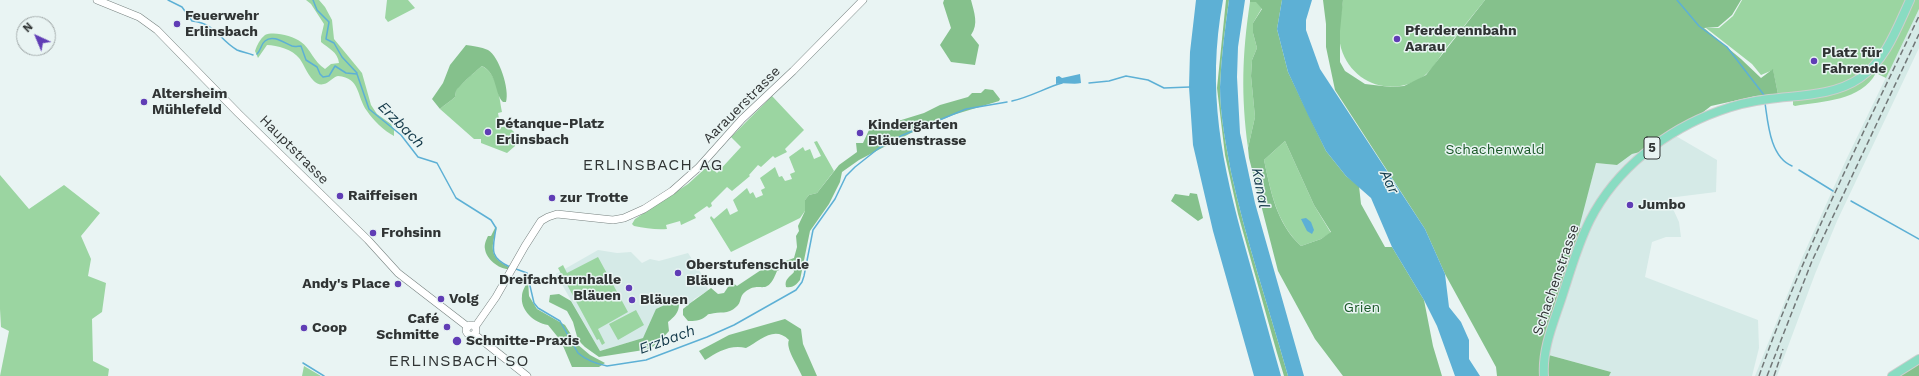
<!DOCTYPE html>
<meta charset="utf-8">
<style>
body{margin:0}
#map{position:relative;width:1919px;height:376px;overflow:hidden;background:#e9f4f3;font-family:"Work Sans",sans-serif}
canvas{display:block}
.north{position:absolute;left:16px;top:16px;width:40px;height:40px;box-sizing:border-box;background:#e9f4f3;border:1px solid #9fa7a7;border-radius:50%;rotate:316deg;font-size:11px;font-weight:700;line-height:16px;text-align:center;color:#303434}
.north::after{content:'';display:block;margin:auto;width:14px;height:18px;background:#603db5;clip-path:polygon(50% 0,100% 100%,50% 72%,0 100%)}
</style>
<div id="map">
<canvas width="1919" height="376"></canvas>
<div class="north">N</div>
</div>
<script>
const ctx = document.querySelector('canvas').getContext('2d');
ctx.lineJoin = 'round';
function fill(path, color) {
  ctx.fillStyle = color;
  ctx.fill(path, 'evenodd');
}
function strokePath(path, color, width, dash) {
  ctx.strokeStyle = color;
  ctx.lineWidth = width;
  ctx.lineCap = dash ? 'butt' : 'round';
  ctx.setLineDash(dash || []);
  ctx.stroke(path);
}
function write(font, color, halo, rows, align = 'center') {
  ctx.font = font + ' "Work Sans",sans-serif';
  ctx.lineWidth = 3;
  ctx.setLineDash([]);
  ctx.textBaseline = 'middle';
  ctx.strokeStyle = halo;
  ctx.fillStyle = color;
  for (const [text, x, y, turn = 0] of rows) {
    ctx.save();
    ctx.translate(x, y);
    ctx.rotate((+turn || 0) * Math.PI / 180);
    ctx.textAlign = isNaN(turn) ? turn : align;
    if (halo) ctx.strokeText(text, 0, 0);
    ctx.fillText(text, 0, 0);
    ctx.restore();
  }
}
fill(new Path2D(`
 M1919,9V48L1837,221L1815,274L1777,376H1755L1802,258L1846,160Z
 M1669,132L1717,160L1716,192L1668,198L1679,222L1681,237H1666L1652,242L1645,277L1758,320L1759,348L1752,376H1609L1611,372L1545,354L1585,230L1578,228L1596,163L1617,165L1632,154L1644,151Z
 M598,250L617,253L631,252L642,263L650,259L659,261L688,253L706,281L708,291L694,299L691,304L687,306L669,303L653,323L643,338L600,351L556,274Z`), '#d5eae7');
fill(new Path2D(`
 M306,0H319L325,7L332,20L334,39L362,73L371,105L377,114L391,124L394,130V136C384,131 373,120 367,111C356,96 361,78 338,76C333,77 329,83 324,84C312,88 305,65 299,58C293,50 277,45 267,45L258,58L255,51C257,45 260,39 265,35C274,31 293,36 301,42C310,48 314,62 325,69L331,64L339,63C338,52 328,48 321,42V37L324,24L311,4Z
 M387,0H408L415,8L388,22L385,18Z
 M1343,0H1485C1471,17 1457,35 1443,52C1438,60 1432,70 1424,76C1394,98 1352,85 1341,48C1337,34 1341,15 1343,0Z
 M1742,0H1906C1887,43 1874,82 1821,91C1807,93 1792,93 1778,94L1773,70L1761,75L1752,64L1706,28H1719L1733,16Z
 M1912,0H1919V9L1886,78L1876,73C1861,101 1823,101 1795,106L1793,105V100L1869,75Z
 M1256,1L1262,8L1253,23V33L1257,48L1252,60L1251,76L1255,117L1248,148C1241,95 1242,55 1250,2Z
 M482,66C498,74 499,97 502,112L498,113L500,124L496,125L497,128L508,126L514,132L515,146L507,153L481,143V139H474L440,109C444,105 451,101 455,97C455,96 456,91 456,90C458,87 479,68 482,66Z
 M772,96L804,130L785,149L787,152L775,158L773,156L761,167L758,165L749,175L750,176L732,191L727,187L711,203L712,206L709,208L707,206L694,215L696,218L681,225L680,221L666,225L667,229C656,230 645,228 634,226L632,224L635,219L688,184L709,165L717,173L741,147L731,137Z
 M817,141L834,171L817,193L809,195L805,200V211L800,218L731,252L710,218L711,216L714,219L727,208L730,215L738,211L733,200L747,188L750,194L753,192L756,198L763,195L761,190L765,188L760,178L775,167L779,177L782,176L785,181L792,179L790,174L795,172L789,157L803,147L805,151L810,149L814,159L821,156L814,142Z
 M1285,141L1314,205L1331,233L1321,239L1301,246C1276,222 1271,192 1264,160Z
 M0,175L29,209L64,185L100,213L81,236L91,259L88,276L106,283L102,312L92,319L93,361L109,369L108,376H0L9,331L1,327L0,309Z
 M598,257L628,312L598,329L605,343L602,345L599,339L597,340L558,268L563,265L567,273Z
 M636,310L644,325L618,340L609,324Z
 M304,366L321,376H302Z`), '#9bd5a1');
fill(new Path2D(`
 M944,0H971C974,12 979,24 971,35L979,45L975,65L951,62L940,45L951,28L943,3Z
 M1226,0H1229C1225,29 1221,58 1220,87C1220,116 1226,144 1231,172C1246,241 1269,308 1288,376H1284L1277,353L1238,214L1225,155L1217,88Z
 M1250,0H1282L1277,29L1288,72L1326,151L1346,176L1359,186L1361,204L1385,247H1392L1424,300L1433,346L1442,376H1343L1315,339L1278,271L1249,158L1248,148L1255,117L1251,76L1252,60L1257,48L1253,33V23L1262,9L1256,2H1250ZM1285,141L1314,205L1331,232L1321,239L1301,246C1276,223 1271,192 1264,160Z
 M1323,0H1343L1340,31V62L1345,71L1365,84L1391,87L1404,86L1426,75L1485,0H1741L1732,15L1718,27L1704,28L1741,59L1761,78L1773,69L1778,94L1756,96L1711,106L1702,113L1669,132L1644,151L1632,154L1617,165L1596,163L1579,228L1586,230L1545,354L1611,372L1609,376H1497L1496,367L1445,274L1425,229L1335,90L1326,47V24Z
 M466,45C473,46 481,47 488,50C499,56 510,90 506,102H503C494,93 498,74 482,66C479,68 458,87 456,91C456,92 455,95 455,97C451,101 444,105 440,109L432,99L443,83L450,65Z
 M985,89L993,90L1000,99L999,101L953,115L911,133L859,160L842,172L840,182L829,204L810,231L800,280C796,285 793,288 786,287C784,279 790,277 794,272L793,266L790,265L777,271C766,299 761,279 745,292C739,296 742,303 736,307C728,315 720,311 710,314C707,314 708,315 705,317C700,321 694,321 688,321L683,315V309C692,301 701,296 711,288L718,294L724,293L728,287L733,283L737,286L761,270L794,258L797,247L796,236L799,231L798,226L805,211V200L809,195L817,193L839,165L857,152L856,143H863L869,130L924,113L940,105L968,97L972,93H981Z
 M1190,193L1197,194L1203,218L1198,221L1171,201L1175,194L1189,196Z
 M496,226C497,230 496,230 495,234C490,252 493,259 509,267L508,269C499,269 486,259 485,249C484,245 486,240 488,236H491Z
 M528,280L529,296L537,309L565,325L577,344L590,355L605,363L599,367H572L561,341L548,325C534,323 520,310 522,296C522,291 526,285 528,280Z
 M559,294L571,301L600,351L643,338L656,309L669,303L679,304C679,313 674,317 668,322L669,331L660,341L650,349L599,357L585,347L578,340L573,322L567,311L549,302L550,295Z
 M785,319L801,329L803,344L817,376H802C798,366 785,348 789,340C774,325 760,341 746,348C731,344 717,352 705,360L699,351L729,335Z
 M1919,364V376H1900Z`), '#85c18c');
fill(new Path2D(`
 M1196,0H1223C1206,92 1222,163 1246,250C1258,292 1269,334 1281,376H1254L1213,231L1193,145L1189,87L1190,52Z
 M1229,0H1245L1238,47L1237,77L1240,133L1255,203L1304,376H1288C1269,308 1246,241 1231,172C1226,144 1220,116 1220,87C1221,58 1225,29 1229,0Z
 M1282,0H1312L1306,20V30L1320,69L1425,229L1445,274L1449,307L1461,322L1469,340V359L1480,376H1455L1437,326L1424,300L1392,247L1371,198L1346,176L1326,151L1308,115L1288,72L1277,29Z
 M1080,74L1081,83C1074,85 1064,82 1056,84V77L1059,76L1062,78Z
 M1306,218L1311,222L1314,230L1312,234L1307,231L1301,219Z`), '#5db0d5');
strokePath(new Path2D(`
 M168,0L182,7L192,21C217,24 218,39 237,50C242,52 248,53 253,55
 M313,0L317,10L329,22L326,39L334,43L342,57L357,73
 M1677,0L1699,26L1727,47L1764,95
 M257,54C261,50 261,44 265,41C273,34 284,43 292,46C295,47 298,46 301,46L306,60L317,67L320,74L323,77L329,76L335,66L346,73L357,74L369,109L401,135L418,157L437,163L456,198L491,220L496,228C493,248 488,257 510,267
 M1089,83L1109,81L1126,76L1148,80L1164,88L1190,87
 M1012,101C1030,97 1045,88 1062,83
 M1765,103C1768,123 1770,157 1792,166
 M1799,170L1833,191
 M1851,201L1919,239
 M516,269L527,273L534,303L538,308L560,321L578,353C586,360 597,364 607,366L646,360L707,337L734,325L796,290L802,282L804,276L813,230L835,199L846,176L855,167L879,148L903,135L966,109L1007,102
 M303,363L324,376`), '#5db0d5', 1.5);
const secondary = new Path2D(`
 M97,0L139,17L157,30L238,113L368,240L398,273L468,327
 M466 330a5 5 0 1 1 10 0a5 5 0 1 1-10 0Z
 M475,327L496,297L525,246L541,221L548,217L557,214L613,220L624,218L644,209L672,191L699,167L742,119L793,71L863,0
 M474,334L527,376`);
const primary = new Path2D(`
 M1544,376C1542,350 1553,324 1561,300C1570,273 1577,246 1590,220C1616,169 1666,130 1719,111C1735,105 1753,101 1769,99C1799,95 1834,96 1860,78C1886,60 1897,28 1910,0
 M1892,376L1919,359`);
strokePath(secondary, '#76817f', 8);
strokePath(primary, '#cdcece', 10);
strokePath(secondary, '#fff', 7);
strokePath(primary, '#89dcc2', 8);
strokePath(new Path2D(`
 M1759,376C1803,252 1863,134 1919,16
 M1767,376L1812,261L1919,34
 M1774,376L1783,349`), '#717777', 1.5, [6, 3]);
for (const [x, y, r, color] of [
 [177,24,4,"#603db5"],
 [1397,39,4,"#603db5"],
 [1814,61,4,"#603db5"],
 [144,102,4,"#603db5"],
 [488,132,4,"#603db5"],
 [860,133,4,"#603db5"],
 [340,196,4,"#603db5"],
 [552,198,4,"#603db5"],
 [1630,205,4,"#603db5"],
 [373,233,4,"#603db5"],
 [678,273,4,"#603db5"],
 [398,284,4,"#603db5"],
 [629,288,4,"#603db5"],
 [441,299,4,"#603db5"],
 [632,300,4,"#603db5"],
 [447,327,4,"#603db5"],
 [304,328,4,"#603db5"],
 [457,341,5,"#603db5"]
]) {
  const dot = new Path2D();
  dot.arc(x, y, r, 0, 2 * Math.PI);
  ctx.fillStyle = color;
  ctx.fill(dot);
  strokePath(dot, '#e9f4f3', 1.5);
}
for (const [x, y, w] of [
 [1652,148,16]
]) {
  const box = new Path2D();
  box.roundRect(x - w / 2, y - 11, w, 22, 3);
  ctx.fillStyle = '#e9f4f3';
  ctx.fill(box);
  strokePath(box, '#303434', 1);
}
write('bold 13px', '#303434', null, [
 ["5",1652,148]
]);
write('bold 14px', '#303434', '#e9f4f3', [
 ["Feuerwehr",185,16],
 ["Erlinsbach",185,32],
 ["Pferderennbahn",1405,31],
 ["Aarau",1405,47],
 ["Platz für",1822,53],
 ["Fahrende",1822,69],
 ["Altersheim",152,94],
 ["Mühlefeld",152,110],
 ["Pétanque-Platz",496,124],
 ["Erlinsbach",496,140],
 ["Kindergarten",868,125],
 ["Bläuenstrasse",868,141],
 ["Raiffeisen",348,196],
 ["zur Trotte",560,198],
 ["Jumbo",1638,205],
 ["Frohsinn",381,233],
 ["Oberstufenschule",686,265],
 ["Bläuen",686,281],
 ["Dreifachturnhalle",621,280,"right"],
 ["Bläuen",621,296,"right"],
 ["Andy's Place",390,284,"right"],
 ["Volg",449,299],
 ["Bläuen",640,300],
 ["Café",439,319,"right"],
 ["Schmitte",439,335,"right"],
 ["Coop",312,328],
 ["Schmitte-Praxis",466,341]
], 'left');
write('14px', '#303434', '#e9f4f3', [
 ["Aarauerstrasse",742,105,-45],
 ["Hauptstrasse",294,150,45],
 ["Schachenstrasse",1556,280,-71]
]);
write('14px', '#1b5928', '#e9f4f3', [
 ["Schachenwald",1495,150],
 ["Grien",1362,308]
]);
write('italic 15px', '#123848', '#e9f4f3', [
 ["Erzbach",401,125,45],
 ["Aar",1389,182,64],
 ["Kanal",1260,188,79],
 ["Erzbach",667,340,-20]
]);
ctx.letterSpacing = '1px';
write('16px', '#303434', '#e9f4f3', [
 ["ERLINSBACH AG",653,165],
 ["ERLINSBACH SO",459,361]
]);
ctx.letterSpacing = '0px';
</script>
